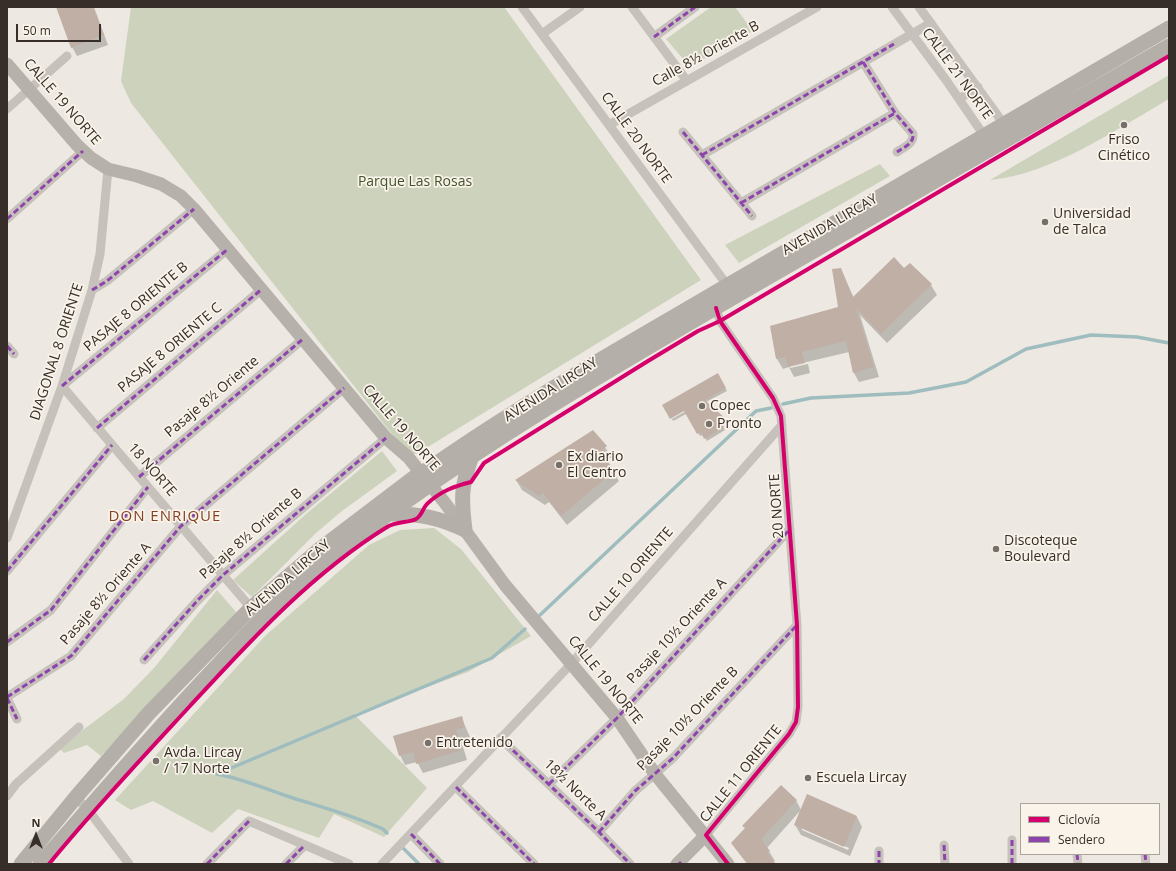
<!DOCTYPE html>
<meta charset="utf-8">
<style>
body{margin:0}
#map{position:relative;width:1176px;height:871px;overflow:hidden;background:#ede9e2;font-family:"Open Sans",sans-serif}
canvas{display:block}
.frame{position:absolute;inset:0;border:8px solid #372e29;pointer-events:none}
.legend{position:absolute;left:1020px;top:803px;width:140px;height:52px;box-sizing:border-box;background:#f9f3e9;border:1px solid #aba49c;margin:0;padding:5px 7px;list-style:none;font-size:12px;color:#372e29}
.legend li{display:flex;align-items:center;gap:8px;height:20px}
.legend b{width:20px;border:1px solid #aba49c}
.north{position:absolute;left:16px;top:815px;width:40px;height:40px;-webkit-text-stroke:3px #f9f3e9;paint-order:stroke;rotate:0deg;font-size:11px;font-weight:700;line-height:16px;text-align:center;color:#372e29}
.north::after{content:'';display:block;margin:auto;width:14px;height:18px;background:#372e29;clip-path:polygon(50% 0,100% 100%,50% 72%,0 100%)}
.scale{position:absolute;left:16px;top:24px;width:85px;height:18px;box-sizing:border-box;border:2px solid #372e29;border-top:0;padding-left:5px;font-size:12px;line-height:14px;white-space:nowrap;color:#372e29;-webkit-text-stroke:3px #f9f3e9;paint-order:stroke}
</style>
<div id="map">
<canvas width="1176" height="871"></canvas>
<div class="frame"></div>
<ul class="legend">
<li><b style="height:5px;background:#d6006c"></b>Ciclovía</li>
<li><b style="height:5px;background:#8e44ad"></b>Sendero</li>
</ul>
<div class="north">N</div>
<div class="scale">50 m</div>
</div>
<script>
const ctx = document.querySelector('canvas').getContext('2d');
ctx.lineJoin = 'round';
function fill(path, color) {
  ctx.fillStyle = color;
  ctx.fill(path, 'evenodd');
}
function strokePath(path, color, width, dash) {
  ctx.strokeStyle = color;
  ctx.lineWidth = width;
  ctx.lineCap = dash ? 'butt' : 'round';
  ctx.setLineDash(dash || []);
  ctx.stroke(path);
}
function write(font, color, halo, rows, align = 'center') {
  ctx.font = font + ' "Open Sans",sans-serif';
  ctx.lineWidth = 3.5;
  ctx.setLineDash([]);
  ctx.textBaseline = 'middle';
  ctx.strokeStyle = halo;
  ctx.fillStyle = color;
  for (const [text, x, y, turn = 0] of rows) {
    ctx.save();
    ctx.translate(x, y);
    ctx.rotate((+turn || 0) * Math.PI / 180);
    ctx.textAlign = isNaN(turn) ? turn : align;
    if (halo) ctx.strokeText(text, 0, 0);
    ctx.fillText(text, 0, 0);
    ctx.restore();
  }
}
fill(new Path2D(`
 M131,7H504L701,280L418,453L411,455L406,452L131,103L121,81Z
 M711,7H735L753,31L690,67L666,39Z
 M1169,75V99C1117,129 1050,175 990,180Z
 M880,164L890,176L739,263L725,245Z
 M382,451L397,471L342,511L316,533L252,597L233,580L306,514Z
 M434,528L461,549L531,636L468,672L354,714L427,788L384,837L334,814L319,838L238,809L212,833L153,801L131,810L115,800L265,636L369,545L400,530Z
 M217,590L237,613L101,756L87,745L64,753L59,748L124,699L154,668Z`), '#cdd2bc');
fill(new Path2D(`
 M57,7H94L108,45L77,56L72,47Z
 M910,264L931,285L937,295L887,343L860,315L879,377L859,382L854,373L849,352L790,366V368L808,364L810,373L794,377L789,367L783,369L777,359L771,326L839,307L840,269L854,298L904,270Z
 M718,375L727,391L706,402L727,422L722,425L725,430L707,441L703,435L700,436L686,414L673,421L672,419L688,410Z
 M593,431L612,457L606,461L619,481L567,525L549,502L545,505L522,490L516,480Z
 M461,717L470,737L461,740L467,760L423,773L417,762L405,765L400,755Z
 M807,796L857,817L862,827L850,856L801,835L795,825L800,811L767,848L775,861L773,862L775,864H747L732,844L746,829L744,826L796,800L801,810ZM802,828L849,848L848,850L802,830Z`), '#0003');
strokePath(new Path2D(`
 M783,404L811,398L909,393L966,382L1026,349L1091,335L1137,337L1169,343
 M540,615L756,411L771,408
 M217,774L492,658L525,629
 M217,774C244,779 268,790 293,798C325,808 352,815 383,829L387,833
 M401,846L419,864`), '#9fbcbe', 3.5);
fill(new Path2D(`
 M56,7H93L104,35L71,48Z
 M894,257L904,268L910,263L932,284L881,334L856,308L874,367L853,373L846,341L802,352L805,363L788,367L785,357L776,359L770,326L838,307L832,269L841,268L853,297Z
 M718,373L726,388L705,400L726,419L721,422L724,427L704,439L701,432L697,434L684,411L670,419L662,405Z
 M593,430L607,446L601,451L614,471L561,516L543,493L539,496L515,480Z
 M462,716L465,727L456,730L462,750L416,764L413,752L399,756L393,736Z
 M781,785L797,800L761,839L770,851L767,853L776,864H748L731,843L745,828L742,826Z
 M807,794L857,816L844,847L794,825Z`), '#c0afa4');
strokePath(new Path2D(`
 M522,7L727,285
 M632,7L687,81
 M892,7L946,80L985,137
 M919,7L1006,127
 M542,34L580,7
 M654,37L695,7
 M863,62L895,113L913,134C914,144 904,147 897,152
 M959,99L978,87
 M7,109L67,56
 M609,125L817,7
 M683,132L752,216
 M702,155L931,23
 M741,203L895,113
 M7,219L83,151
 M228,249L62,386L251,608
 M92,290L107,281L194,209
 M7,346L14,354
 M97,428L262,289
 M139,477L303,339
 M7,538L62,386L92,290L100,254L108,169
 M7,571L112,445
 M7,642L51,610L148,487
 M144,660L199,599L223,575L386,438
 M7,697L71,656L181,526L344,388
 M7,698L17,719
 M500,738L599,832L630,864
 M549,784L617,718L790,529
 M456,787L534,864
 M7,796L16,784L79,727
 M76,797L92,815L129,864
 M599,832L635,791L673,758L797,625
 M411,834L440,864
 M706,835L789,734L796,722L798,707L797,625L781,416L773,398L720,321L716,308
 M1012,840V864
 M944,845L945,864
 M879,851V864
 M1077,854L1078,864
 M1145,854L1146,864
 M207,864L249,821L349,864
 M286,864L304,846
 M382,864L571,664L782,425`), '#c6c1bb', 9);
strokePath(new Path2D(`
 M7,64L77,145L91,158L108,169L137,176L161,184L181,196L194,209L386,438L408,457L445,503L505,585L617,718L655,774L728,864
 M677,864L706,835`), '#b7b1ab', 13);
strokePath(new Path2D(`
 M390,514C418,513 440,518 465,530
 M465,530C461,498 461,486 472,456
 M21,864L76,797L149,713L251,608L320,549L420,473L427,470C522,403 623,347 723,288C871,201 1021,115 1169,28
 M40,864C98,798 154,732 214,669C249,631 285,593 326,561C456,459 598,376 741,293C883,210 1026,128 1169,46`), '#b5afa9', 15);
strokePath(new Path2D(`
 M654,37L695,7
 M863,62L895,113L913,134C914,144 904,147 897,152
 M683,132L752,216
 M702,155L894,44
 M741,203L895,113
 M7,219L83,151
 M92,290L107,281L194,209
 M7,346L14,354
 M62,386L228,249
 M97,428L262,289
 M139,477L303,339
 M7,571L112,445
 M7,642L51,610L148,487
 M144,660L199,599L223,575L386,438
 M7,697L71,656L181,526L344,388
 M7,698L17,719
 M500,738L599,832L630,864
 M549,784L617,718L790,529
 M456,787L534,864
 M599,832L635,791L673,758L797,625
 M411,834L440,864
 M1012,840V864
 M944,845L945,864
 M879,851V864
 M1077,854L1078,864
 M1145,854L1146,864
 M679,862L681,864
 M207,864L249,821
 M286,864L304,846`), '#8e44ad', 3, [6, 3]);
strokePath(new Path2D(`
 M716,308L720,321L773,398L781,416L797,625L798,707L796,722L789,734L706,835L728,864
 M49,864C94,809 142,758 190,706C250,641 311,574 387,527C396,521 409,523 416,519C422,516 423,507 428,503C441,491 455,486 471,482L484,463L648,361L698,331L720,321L1169,56`), '#d6006c', 4);
for (const [x, y, r, color] of [
 [1124,125,4,"#776f6a"],
 [1045,222,4,"#776f6a"],
 [702,406,4,"#776f6a"],
 [709,424,4,"#776f6a"],
 [559,465,4,"#776f6a"],
 [996,549,4,"#776f6a"],
 [428,743,4,"#776f6a"],
 [156,761,4,"#776f6a"],
 [808,778,4,"#776f6a"]
]) {
  const dot = new Path2D();
  dot.arc(x, y, r, 0, 2 * Math.PI);
  ctx.fillStyle = color;
  ctx.fill(dot);
  strokePath(dot, '#f9f3e9', 1.5);
}
write('14px', '#372e29', '#f9f3e9', [
 ["Calle 8½ Oriente B",706,54,-29],
 ["CALLE 21 NORTE",957,74,54],
 ["CALLE 19 NORTE",62,102,49],
 ["CALLE 20 NORTE",636,138,54],
 ["AVENIDA LIRCAY",830,225,-30],
 ["PASAJE 8 ORIENTE B",136,307,-40],
 ["PASAJE 8 ORIENTE C",170,348,-40],
 ["DIAGONAL 8 ORIENTE",57,352,-72],
 ["AVENIDA LIRCAY",551,390,-32],
 ["Pasaje 8½ Oriente",212,397,-40],
 ["CALLE 19 NORTE",401,428,49],
 ["18 NORTE",152,470,49],
 ["20 NORTE",777,506,-94],
 ["Pasaje 8½ Oriente B",251,534,-41],
 ["CALLE 10 ORIENTE",631,575,-49],
 ["AVENIDA LIRCAY",288,578,-41],
 ["Pasaje 8½ Oriente A",106,594,-49],
 ["Pasaje 10½ Oriente A",677,631,-47],
 ["CALLE 19 NORTE",605,680,51],
 ["Pasaje 10½ Oriente B",688,719,-46],
 ["CALLE 11 ORIENTE",741,774,-51],
 ["18½ Norte A",575,790,44]
]);
write('14px', '#372e29', '#f9f3e9', [
 ["Friso",1124,140,"center"],
 ["Cinético",1124,156,"center"],
 ["Universidad",1053,214],
 ["de Talca",1053,230],
 ["Copec",710,406],
 ["Pronto",717,424],
 ["Ex diario",567,457],
 ["El Centro",567,473],
 ["Discoteque",1004,541],
 ["Boulevard",1004,557],
 ["Entretenido",436,743],
 ["Avda. Lircay",164,753],
 ["/ 17 Norte",164,769],
 ["Escuela Lircay",816,778]
], 'left');
write('14px', '#43542d', '#f9f3e9', [
 ["Parque Las Rosas",415,182]
]);
ctx.letterSpacing = '1px';
write('15px', '#844224', '#f9f3e9', [
 ["DON ENRIQUE",165,517]
]);
ctx.letterSpacing = '0px';
</script>
